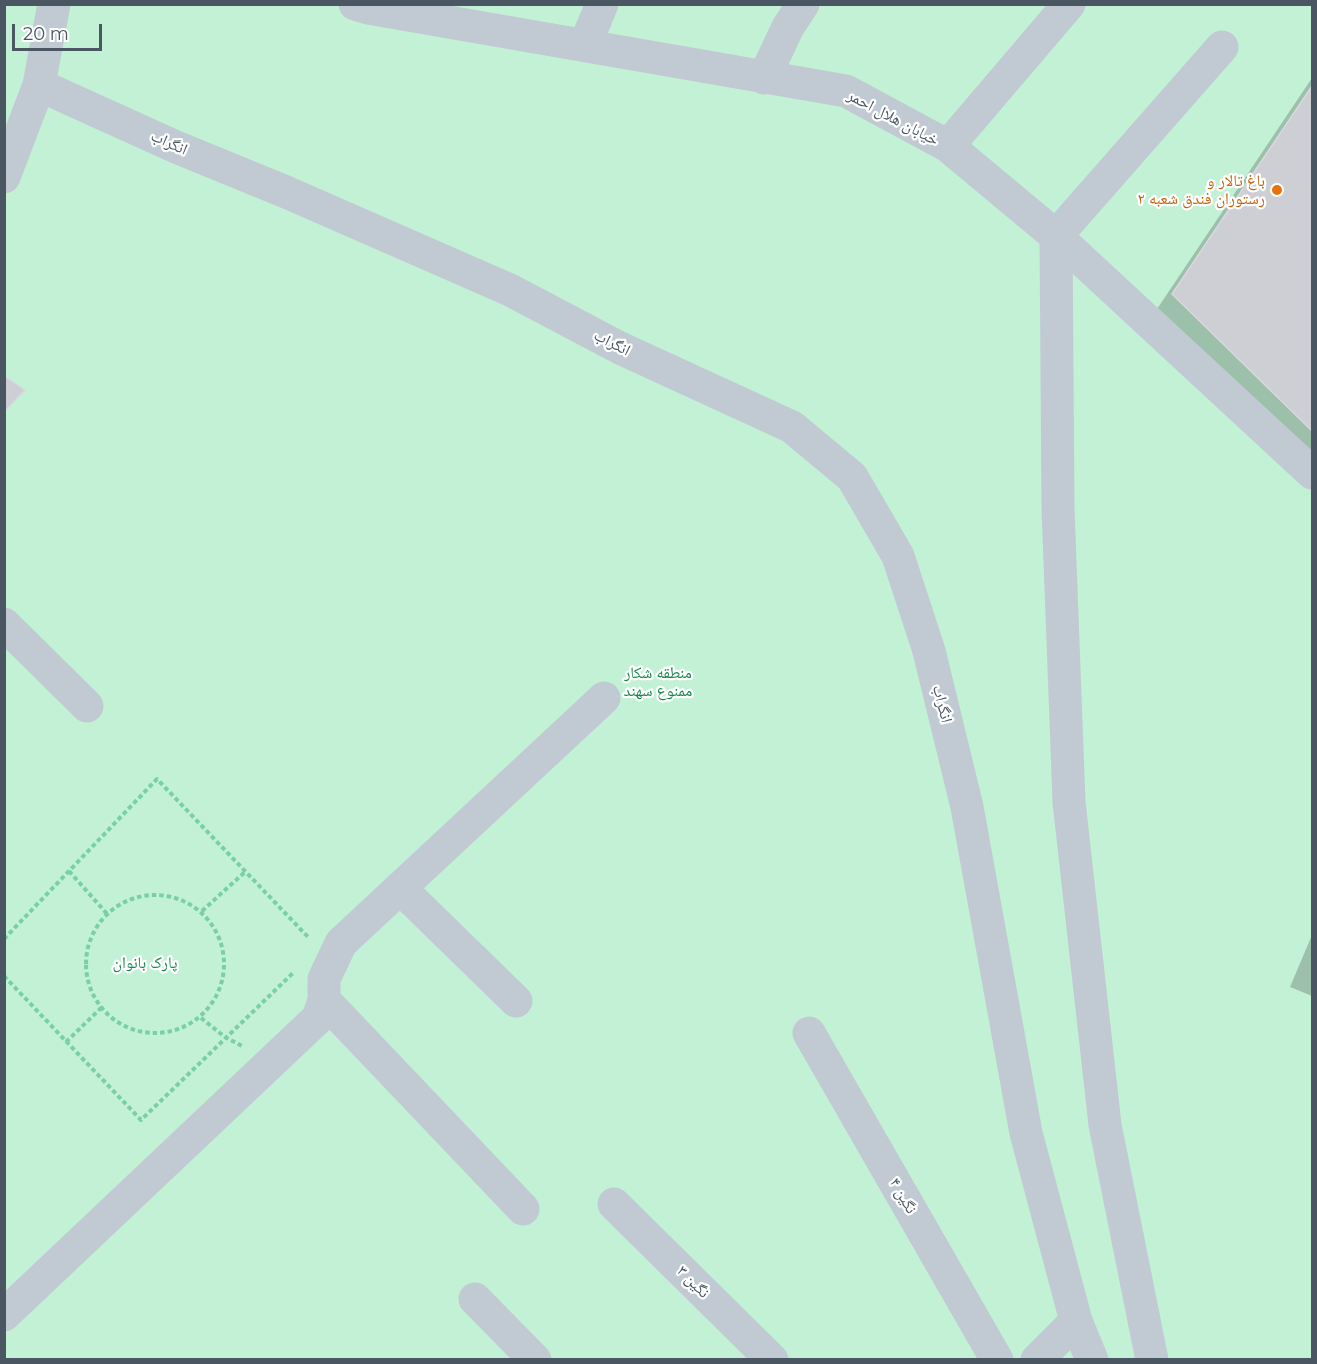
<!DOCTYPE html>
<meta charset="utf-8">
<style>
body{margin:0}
#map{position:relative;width:1317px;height:1364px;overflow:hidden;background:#f5f3f3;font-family:Montserrat,sans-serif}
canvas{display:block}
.frame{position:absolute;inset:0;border:6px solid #4a5661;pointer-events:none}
.scale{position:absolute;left:12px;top:24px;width:90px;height:27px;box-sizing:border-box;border:3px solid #4a5661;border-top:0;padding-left:8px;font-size:18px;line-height:21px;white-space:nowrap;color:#4a5661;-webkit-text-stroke:4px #fff;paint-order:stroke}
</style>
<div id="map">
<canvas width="1317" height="1364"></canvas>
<div class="frame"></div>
<div class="scale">20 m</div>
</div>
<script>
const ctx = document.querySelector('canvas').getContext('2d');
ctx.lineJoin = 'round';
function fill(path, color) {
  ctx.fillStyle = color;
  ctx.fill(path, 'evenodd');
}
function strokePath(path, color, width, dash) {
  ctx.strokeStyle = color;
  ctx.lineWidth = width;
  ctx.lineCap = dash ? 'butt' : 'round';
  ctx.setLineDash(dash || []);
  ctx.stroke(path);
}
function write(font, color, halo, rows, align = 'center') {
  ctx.font = font + ' Montserrat,"Noto Naskh Arabic",sans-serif';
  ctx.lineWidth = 4.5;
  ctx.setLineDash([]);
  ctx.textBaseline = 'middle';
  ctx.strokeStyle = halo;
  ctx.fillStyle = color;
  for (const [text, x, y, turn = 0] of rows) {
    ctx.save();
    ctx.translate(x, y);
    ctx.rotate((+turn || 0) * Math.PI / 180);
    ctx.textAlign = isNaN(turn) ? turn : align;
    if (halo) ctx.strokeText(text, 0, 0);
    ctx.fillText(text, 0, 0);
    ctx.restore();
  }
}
fill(new Path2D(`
 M5,5H1312V1359L5,1360Z`), '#c3f1d5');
fill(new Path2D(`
 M1312,78V471L1153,315Z
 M1312,935V996L1290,987Z`), '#0003');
const building = new Path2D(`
 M1312,86V431L1172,294Z
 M4,376L25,390L4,412Z`);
fill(building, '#cdcfd5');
strokePath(building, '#d7d9de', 1.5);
strokePath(new Path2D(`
 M69,871L108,915
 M86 964a69 69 0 1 1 138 0a69 69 0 1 1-138 0Z
 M202,911L246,871
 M4,939L157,779L308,937
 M4,976L141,1120L294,972
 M201,1018L225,1037L242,1046
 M66,1042L102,1007`), '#7ad0a6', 4, [4.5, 3]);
strokePath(new Path2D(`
 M355,4L368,8L846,91L948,146L1056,236L1312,473
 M585,45L602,4
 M764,78L788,27L803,4
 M39,85L176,147L286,192L510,290L620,348L792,427L852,477L898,556L929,651L967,807L1026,1133L1076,1321L1092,1360
 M948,146L1069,4
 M4,177L39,85L54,4
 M4,624L87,706
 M400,888L516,1001
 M324,1000L523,1209
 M809,1033L997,1360
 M614,1204L772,1360
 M475,1299L535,1360
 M4,1315L318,1018L324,1000V979L341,943L604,698
 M1037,1360L1076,1321
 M1152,1360L1105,1125L1069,802L1058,508L1056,236L1222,47`), '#c1cad2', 33);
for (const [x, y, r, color] of [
 [1277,190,6,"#e8710a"]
]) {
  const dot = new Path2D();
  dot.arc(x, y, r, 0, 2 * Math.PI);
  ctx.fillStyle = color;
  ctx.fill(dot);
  strokePath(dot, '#fff', 2);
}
write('16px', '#4a5661', '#fff', [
 ["خیابان هلال احمر",893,118,28],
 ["انگراب",169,143,24],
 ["انگراب",612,343,27],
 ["انگراب",942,704,76],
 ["نگین ۴",903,1196,60],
 ["نگین ۳",693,1282,45]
]);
write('16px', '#c56008', '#fff', [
 ["باغ تالار و",1265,181],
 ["رستوران فندق شعبه ۲",1265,199]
], 'right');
write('16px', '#17864f', '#fff', [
 ["منطقه شکار",658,673],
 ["ممنوع سهند",658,691],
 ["پارک بانوان",145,963]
]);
</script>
